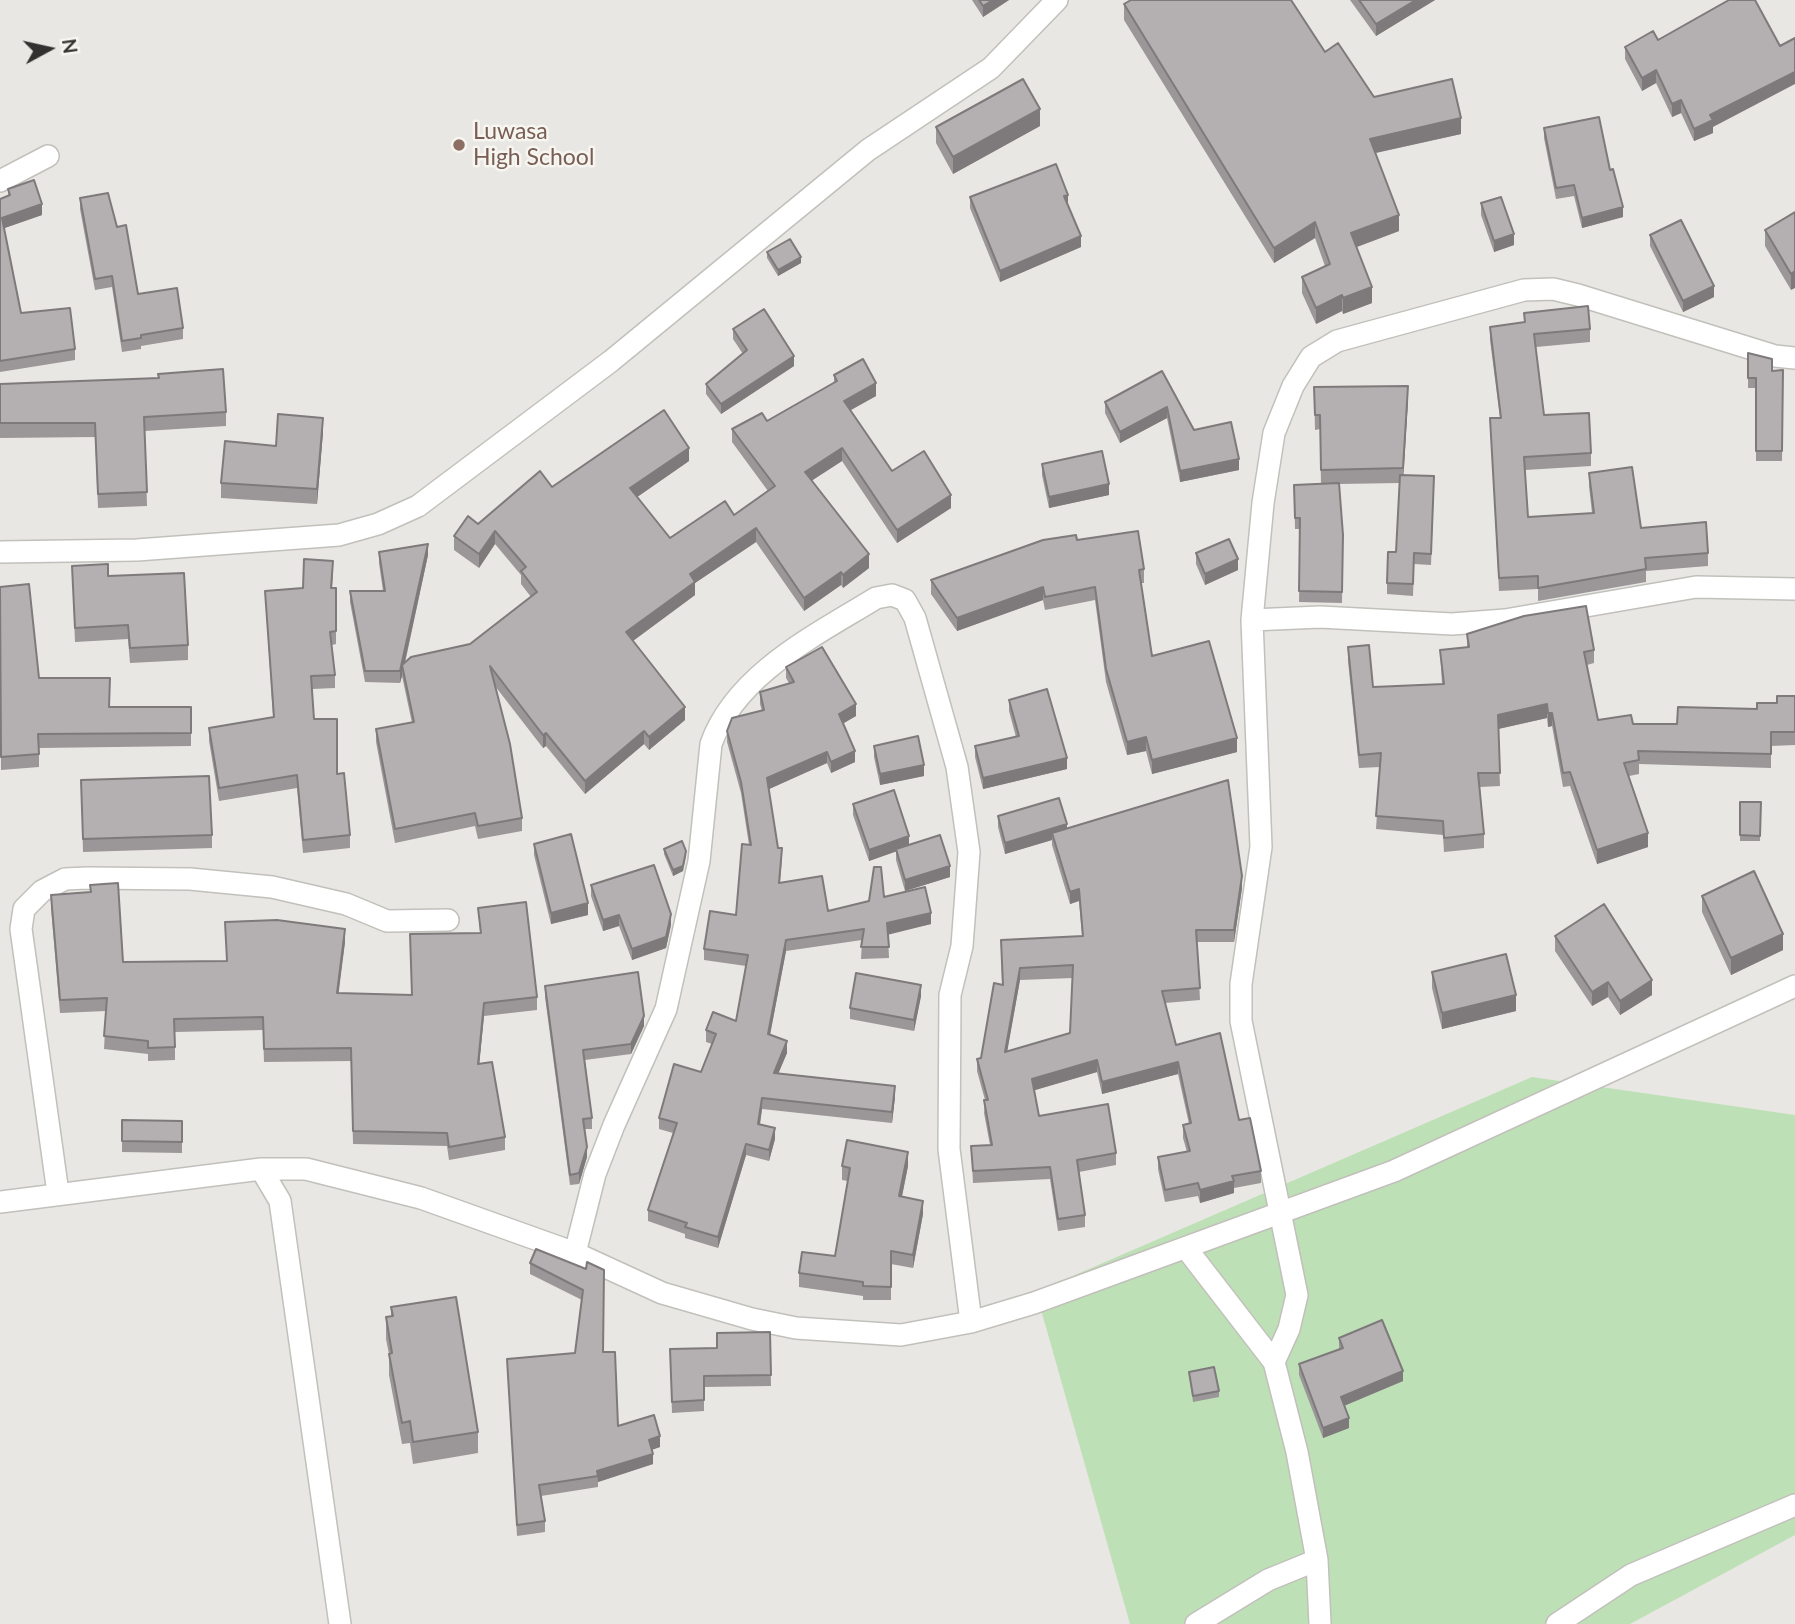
<!DOCTYPE html>
<style>
body{margin:0}
#map{position:relative;width:1795px;height:1624px;overflow:hidden;background:#e9e7e3;font-family:Lato,sans-serif}
canvas{display:block}
.north{position:absolute;left:14px;top:14px;width:70px;height:70px;-webkit-text-stroke:5px #f6f5f0;paint-order:stroke;rotate:82deg;font-size:19px;font-weight:700;line-height:28px;text-align:center;color:#32312f}
.north::after{content:'';display:block;margin:auto;width:24px;height:32px;background:#32312f;clip-path:polygon(50% 0,100% 100%,50% 72%,0 100%)}
</style>
<div id="map">
<canvas width="1795" height="1624"></canvas>
<div class="north">N</div>
</div>
<script>
const ctx = document.querySelector('canvas').getContext('2d');
ctx.lineJoin = 'round';
function fill(path, color) {
  ctx.fillStyle = color;
  ctx.fill(path, 'evenodd');
}
function strokePath(path, color, width, dash) {
  ctx.strokeStyle = color;
  ctx.lineWidth = width;
  ctx.lineCap = dash ? 'butt' : 'round';
  ctx.setLineDash(dash || []);
  ctx.stroke(path);
}
function write(font, color, halo, rows, align = 'center') {
  ctx.font = font + ' Lato,sans-serif';
  ctx.lineWidth = 5;
  ctx.setLineDash([]);
  ctx.textBaseline = 'middle';
  ctx.strokeStyle = halo;
  ctx.fillStyle = color;
  for (const [text, x, y, turn = 0] of rows) {
    ctx.save();
    ctx.translate(x, y);
    ctx.rotate((+turn || 0) * Math.PI / 180);
    ctx.textAlign = isNaN(turn) ? turn : align;
    if (halo) ctx.strokeText(text, 0, 0);
    ctx.fillText(text, 0, 0);
    ctx.restore();
  }
}
fill(new Path2D(`
 M1532,1077L1795,1115V1535L1630,1624H1130L1036,1292Z`), '#bee0b6');
const minor = new Path2D(`
 M0,181L48,156
 M0,552L137,550L339,535L378,524L418,506L611,361L868,150L991,68L1057,0
 M1252,620L1320,617L1452,624L1505,620L1696,587L1795,589
 M261,1169L280,1201L340,1624
 M58,1193L21,929L24,909L42,891L65,879L87,878L190,879L272,887L346,904L387,921L448,920
 M0,1202L261,1169H306L421,1198L575,1253L662,1293L752,1319L796,1328L901,1335L971,1322L1034,1303L1394,1171L1795,986
 M1186,1248L1274,1362L1297,1452L1317,1560L1320,1624
 M575,1253L595,1174L614,1125L666,1009L699,861L711,744C736,674 816,635 876,598L892,595L905,600L915,618L957,767L969,852L962,946L950,995L949,1149L971,1322
 M1274,1362L1289,1329L1297,1295L1241,1021V984L1261,847L1252,620L1263,503L1274,433L1293,386L1311,357L1337,341L1524,290L1553,289L1578,295L1775,356L1795,358
 M1196,1624L1268,1580L1317,1560
 M1557,1624L1631,1575L1795,1505`);
strokePath(minor, '#c1c0bb', 24);
strokePath(minor, '#fff', 21);
fill(new Path2D(`
 M972,0H1009L983,17Z
 M1350,0H1435L1376,36Z
 M1292,1L1325,52L1374,97L1461,134L1376,153L1399,231L1357,247L1372,303L1343,314L1342,311L1316,324L1302,293V277L1325,266L1315,238L1274,263L1124,20V4Z
 M1658,40L1713,127V133L1694,141L1681,113L1672,117L1656,83L1642,91L1625,59V47Z
 M1040,126L953,174L936,143V127Z
 M1544,128L1610,170L1623,217L1582,228L1574,196L1556,199L1544,138Z
 M8,189L42,215L4,228L21,313L75,349V360L0,372V199L8,196Z
 M970,197L1068,206L1081,247L1000,282L970,208Z
 M80,198L117,227L138,294L183,328V339L141,346V349L122,352L112,287L95,290L80,209Z
 M1481,203L1514,245L1494,252L1481,215Z
 M1795,212L1791,290L1765,246V230Z
 M1650,235L1714,297L1683,312L1650,246Z
 M767,252L801,263L778,276L767,258Z
 M1524,313L1590,329V342L1536,347L1544,415L1591,453V466L1525,470L1528,517L1592,513L1589,486V473L1641,528L1708,553V566L1646,571V582L1538,601V589L1499,591L1490,418H1500L1490,340V327L1524,323Z
 M733,329L794,366L721,414L706,394V384L743,354L733,339Z
 M1748,353L1772,371L1783,370L1782,461H1756V388H1748Z
 M1162,371L1194,430L1239,470L1180,482L1167,418L1120,443L1105,413V402Z
 M834,375L876,396L850,410L892,471L951,508L897,543L842,461L811,481L869,568L843,588L841,585L804,611L756,542L695,583V595L633,641L685,720L649,750L644,744L585,794L546,746L543,748L495,686L522,818V831L478,839L475,826L395,843L376,742V729L412,723L402,676L400,683L365,682L350,602V591H383L379,563V552L428,555L405,663L470,644L531,597L521,584V575L495,544L479,568L454,550V536L552,487L689,461L637,497L670,538L734,515L768,491L732,442V429L767,421L834,383Z
 M0,384L226,412V426L145,431L147,506L98,508L95,437L0,438Z
 M1314,387L1408,400L1403,475L1434,487L1431,565L1414,564L1413,596L1387,594V583L1396,552L1400,483L1339,484L1343,535L1342,603L1299,602L1300,529H1295L1294,485L1321,484L1320,429L1315,430Z
 M323,432L317,504L221,498V483L276,446Z
 M1042,464L1109,495L1049,508L1042,475Z
 M1077,540L1144,569V583H1141L1152,656L1237,752L1152,774L1146,751L1127,755L1106,682L1095,600L1045,610L1043,600L957,631L931,594V580Z
 M1196,553L1238,570L1205,585L1196,564Z
 M72,566L108,576L188,645V660L130,663L128,639L75,642Z
 M333,575L332,588H336V644L332,645L335,675V688L312,689L314,719L337,774L350,835V848L303,853L297,788L219,801L209,741V728L273,717L265,591L303,588Z
 M0,587L39,678L110,707H191V746L39,748V767L1,770Z
 M1467,634L1594,650V663L1587,665L1598,720L1633,724H1677L1757,709L1777,703L1795,696V745L1771,746V768L1639,764V774L1629,776L1648,847L1597,864L1570,786L1563,787L1552,726L1548,727L1547,718L1498,729L1500,786L1480,787L1484,834V848L1444,852L1443,835L1376,829L1380,767L1359,768L1348,661V647L1373,687L1442,684L1440,650L1467,648Z
 M786,667L856,716L843,723L855,762L831,773L827,763L769,789L778,848L782,859L780,883L828,911L884,897L931,924L888,934L889,958L861,959L862,940L786,951L770,1035L787,1053L778,1073L895,1097L892,1123L762,1109L760,1125L775,1139L769,1161L746,1155L718,1248L685,1238V1234L648,1221V1210L673,1133L659,1129V1118L701,1072L712,1044L706,1042V1030L736,1021L746,966L704,960V949L736,915L749,845L741,793L727,742V731L762,711L760,704V692L789,683L786,678Z
 M1009,700L1067,769L983,789L975,757V746L1016,737L1009,711Z
 M874,746L924,776L880,785L874,757Z
 M81,780L212,835V848L83,852Z
 M1740,802H1761L1760,841H1740Z
 M853,804L909,845L950,877L905,891L896,860V851L869,861L853,815Z
 M998,816L1067,829L1242,888L1234,942H1197L1200,1000L1165,1003L1176,1045L1239,1120L1261,1171V1183L1234,1188V1193L1200,1203L1198,1196L1165,1202L1158,1169V1157L1187,1152L1183,1138V1125L1189,1124L1178,1074L1102,1094L1097,1072L1034,1090L1039,1116L1116,1153V1165L1079,1172L1085,1215V1227L1058,1231L1050,1179L973,1183L971,1146L990,1145L984,1113L985,1100L977,1071V1059L981,1058L1002,985L1001,940L1082,936L1079,901L1070,904L1052,845V840L1005,854L998,827ZM1073,978L1070,1033L1007,1051L1020,980Z
 M534,844L588,915L551,924L534,855Z
 M664,849L686,856L683,871L673,876L664,854Z
 M591,885L671,925L666,948L632,960L619,926L603,931L591,896Z
 M51,895L123,962L227,961L225,922L345,942L338,993L412,995L480,933L478,908L537,997V1010L484,1016L479,1064L505,1137V1150L449,1160L447,1146L353,1144L351,1061L264,1062L263,1030L175,1032V1060L148,1061V1054L104,1049L106,1011L60,1013L51,908Z
 M1702,896L1783,950L1731,975L1702,912Z
 M1555,936L1652,995L1620,1015L1608,997L1592,1006L1555,951Z
 M1432,972L1516,1011L1442,1029L1432,988Z
 M545,986L644,1026L631,1054L585,1060L592,1118V1129H584L587,1157L579,1184L570,1185L545,997Z
 M921,996L914,1031L850,1019V1008Z
 M122,1120L182,1121V1153L122,1152Z
 M842,1166H908L902,1197L923,1214L913,1268L891,1264V1300H863V1296L799,1287V1273L835,1256L848,1181L842,1180Z
 M530,1263L586,1269L618,1426L660,1447L652,1449L653,1464L598,1482V1487L541,1496L545,1521V1532L517,1536L507,1359L575,1353L582,1300L530,1274Z
 M391,1307L478,1432V1453L413,1464L410,1443L402,1444L389,1375V1354L386,1339V1317L391,1316Z
 M770,1332L771,1386L704,1387V1411L672,1413L670,1349L717,1348Z
 M1339,1338L1403,1381L1344,1406L1349,1428L1323,1438L1299,1375V1364L1339,1349Z
 M1189,1372L1219,1391V1397L1193,1402Z`), '#9b9698');
fill(new Path2D(`
 M993,0H1009L983,17V6Z
 M1416,0H1435L1376,36V24Z
 M1656,70V83L1642,91V78Z
 M1795,72V84L1713,127V133L1694,141V129L1710,115Z
 M1681,100V113L1672,117V104Z
 M1040,109V126L953,174V157Z
 M1461,118V134L1370,154V139Z
 M1068,195V206L1064,196Z
 M42,204V215L2,229V218Z
 M1623,207V217L1582,228V218Z
 M1399,215V231L1351,249V233Z
 M1315,222V238L1274,263V248Z
 M1514,234V245L1494,252V241Z
 M1081,236V247L1000,282V271Z
 M801,257V263L778,276V270Z
 M1795,271V288L1791,290V274Z
 M1714,286V297L1683,312V301Z
 M1372,287V303L1343,314V298Z
 M1342,295V311L1316,324V308Z
 M794,356V366L721,414V404Z
 M876,383V396L844,414V401Z
 M1408,386V400L1403,483V468Z
 M1167,407V418L1120,443V432Z
 M323,418V432L317,504V489Z
 M689,448V461L630,502V488Z
 M842,448V461L805,485V472Z
 M1239,459V470L1180,482V471Z
 M1109,484V495L1049,508V497Z
 M951,495V508L897,543V530Z
 M756,528V542L695,583V595L626,646V632L690,574Z
 M495,531V544L479,568V554Z
 M428,544V555L403,670L402,665V676L400,683V671Z
 M869,554V568L843,588V575Z
 M1238,559V570L1205,585V574Z
 M841,572V585L804,611V598Z
 M1043,587V600L957,631V618Z
 M856,704V716L839,726V714Z
 M1547,704V718L1498,729V715Z
 M685,707V720L649,750V737Z
 M1548,713H1552V726L1548,727Z
 M644,731V744L585,794V781Z
 M546,733V746L543,748V735Z
 M1146,737V751L1127,755V742Z
 M1237,738V752L1152,774V760Z
 M855,751V762L831,773V762Z
 M827,752V763L767,790V778Z
 M1067,758V769L983,789V778Z
 M924,765V776L880,785V774Z
 M1067,824V835L1052,833V840L1005,854V843Z
 M1648,833V847L1597,864V850Z
 M909,836V847L869,861V850Z
 M686,851L683,871L673,876V870Z
 M950,866V877L905,891V880Z
 M1242,876V888L1234,942V930Z
 M1079,889V901L1070,904V892Z
 M588,903V915L551,924V913Z
 M931,913V924L887,935V923Z
 M671,914V925L666,948L632,960V949Z
 M619,915V926L603,931V920Z
 M345,929V942L337,1006V993Z
 M1783,934V950L1731,975V958Z
 M786,940V951L768,1045V1034Z
 M1020,968V980L1005,1064V1052Z
 M1652,980V995L1620,1015V1001Z
 M1608,982V997L1592,1006V992Z
 M921,985V996L914,1031V1020Z
 M1516,995V1011L1442,1029V1013Z
 M484,1003V1016L478,1077V1064Z
 M644,1016V1026L631,1054V1044Z
 M787,1041V1053L774,1084V1073Z
 M1097,1060V1072L1032,1091V1079Z
 M1178,1062V1074L1102,1094V1082Z
 M895,1086V1097L892,1123V1112Z
 M762,1098V1109L758,1135V1124Z
 M775,1128V1139L769,1161V1150Z
 M746,1144V1155L718,1248V1237Z
 M587,1147V1157L579,1184V1173Z
 M908,1152V1166L899,1210V1196Z
 M1234,1181V1193L1200,1203V1190Z
 M923,1201V1214L913,1268V1255Z
 M1403,1371V1381L1341,1407V1397Z
 M1349,1418V1428L1323,1438V1428Z
 M660,1436V1447L649,1451V1440Z
 M653,1454V1464L598,1482L597,1471Z`), '#7e7a7c');
const building = new Path2D(`
 M979,0H993L983,6Z
 M1131,0H1291L1325,52L1338,43L1374,97L1452,79L1461,118L1370,139L1399,215L1351,233L1372,287L1343,298L1342,295L1316,308L1302,277L1330,264L1315,222L1274,248L1124,4Z
 M1359,0H1416L1376,24Z
 M1729,0H1755L1780,46L1795,38V72L1710,115L1713,120L1694,129L1681,100L1672,104L1656,70L1642,78L1625,47L1653,31L1658,40Z
 M1023,79L1040,109L953,157L936,127Z
 M1599,117L1610,170L1613,169L1623,207L1582,218L1574,185L1556,188L1544,128Z
 M1056,164L1068,195L1064,196L1081,236L1000,271L970,197Z
 M34,180L42,204L2,218L21,313L70,308L75,349L0,361V199L10,195L8,189Z
 M108,193L117,227L126,225L138,294L177,288L183,328L141,335V338L122,341L112,276L95,279L80,198Z
 M1501,197L1514,234L1494,241L1481,203Z
 M1795,212V271L1791,274L1765,230Z
 M1681,220L1714,286L1683,301L1650,235Z
 M790,239L801,257L778,270L767,252Z
 M1588,306L1590,329L1534,334L1544,415L1589,413L1591,453L1524,457L1528,517L1594,513L1589,473L1632,467L1641,528L1706,522L1708,553L1645,558L1646,569L1538,588V576L1499,578L1490,418H1501L1490,327L1525,322L1524,313Z
 M764,309L794,356L721,404L706,384L747,350L733,329Z
 M1748,353L1772,359V371L1783,370L1782,451H1756V378H1748Z
 M863,359L876,383L844,401L892,471L924,451L951,495L897,530L842,448L805,472L869,554L843,575L841,572L804,598L756,528L690,574L695,582L626,632L685,707L649,737L644,731L585,781L546,733L543,735L490,666L510,744L522,818L478,826L475,813L395,829L376,729L414,722L402,665L411,657L470,644L537,592L521,571L526,567L495,531L479,554L454,536L468,516L478,524L540,471L552,487L664,410L689,448L630,488L670,538L725,501L734,515L775,486L732,429L762,413L767,421L837,381L834,375Z
 M223,369L226,412L144,417L147,492L98,494L95,423H0V384L159,378L158,374Z
 M1162,371L1194,430L1231,422L1239,459L1180,471L1167,407L1120,432L1105,402Z
 M1408,386L1403,468L1321,470L1320,415H1315L1314,387Z
 M278,414L323,418L317,489L221,483L225,441L276,446Z
 M1102,451L1109,484L1049,497L1042,464Z
 M1400,475L1434,476L1431,554L1414,553L1413,584L1387,583L1388,552H1396Z
 M1339,483L1343,535L1342,592L1299,591L1300,518H1295L1294,485Z
 M1138,531L1144,569L1139,570L1152,656L1209,641L1237,738L1152,760L1146,737L1127,742L1106,669L1095,587L1045,597L1043,587L957,618L931,580L1043,540L1076,535L1077,540Z
 M1229,539L1238,559L1205,574L1196,553Z
 M428,544L400,671H365L350,591H385L379,552Z
 M304,559L333,561L331,588H336V631L330,632L335,675L311,676L314,719H337V774L344,773L350,835L303,840L297,775L219,788L209,728L274,717L265,591L303,588Z
 M108,564V576L184,573L188,645L130,648L128,625L75,628L72,566Z
 M29,584L39,678H110L109,707H191V733L38,734L39,754L1,757L0,587Z
 M1586,606L1594,650L1584,652L1598,720L1631,715L1633,724H1677L1678,707L1757,709V703H1777V696H1795V732H1771V754L1638,751L1639,760L1624,763L1648,833L1597,850L1570,772L1563,773L1552,713H1548L1547,704L1498,715L1500,773H1478L1484,834L1444,838L1443,821L1376,816L1381,753L1359,755L1348,647L1369,645L1373,687L1444,684L1440,650L1469,647L1467,634L1524,616Z
 M822,647L856,704L839,714L855,751L831,762L827,752L767,778L778,848H782L779,883L822,876L828,911L869,901L874,867H881L884,897L925,887L931,913L887,923L889,947H861L864,929L786,940L768,1034L787,1041L774,1073L895,1086L892,1112L762,1098L758,1124L775,1128L769,1150L746,1144L718,1237L685,1227L687,1223L648,1210L677,1123L659,1118L674,1064L701,1072L716,1034L706,1030L713,1012L736,1021L748,955L704,949L710,911L736,915L742,844L751,845L741,782L727,731L732,718L764,710L760,692L794,682L786,667Z
 M1047,689L1067,758L983,778L975,746L1019,736L1009,700Z
 M918,736L924,765L880,774L874,746Z
 M209,776L212,835L83,839L81,780Z
 M1228,780L1242,876L1234,930H1196L1200,988L1162,991L1176,1045L1220,1033L1239,1120L1250,1118L1261,1171L1232,1176L1234,1181L1200,1190L1198,1183L1165,1190L1158,1157L1190,1151L1183,1125L1191,1123L1178,1062L1102,1082L1097,1060L1032,1079L1039,1116L1108,1104L1116,1153L1077,1160L1085,1215L1058,1219L1050,1167L973,1171L971,1146L992,1145L984,1100H988L977,1059L981,1058L994,983L1003,985L1001,940L1083,936L1079,889L1070,892L1052,833ZM1073,965L1070,1033L1005,1052L1020,968Z
 M894,790L909,836L869,850L853,804Z
 M1059,798L1067,824L1005,843L998,816Z
 M1740,802H1761L1760,836L1740,835Z
 M571,834L588,903L551,913L534,844Z
 M940,835L950,866L905,880L896,849Z
 M682,841L686,851L683,866L673,870L664,849Z
 M654,865L671,914L666,937L632,949L619,915L603,920L591,885Z
 M1754,871L1783,934L1731,958L1702,896Z
 M118,883L123,962L227,961L225,922L277,920L345,929L337,993L412,995L410,934L481,933L478,908L526,902L537,997L484,1003L478,1064L492,1062L505,1137L449,1147L447,1133L353,1131L351,1048L264,1049L263,1017L174,1019L175,1047L148,1048V1041L104,1036L107,998L60,1000L51,895L91,892L90,885Z
 M1604,904L1652,980L1620,1001L1608,982L1592,992L1555,936Z
 M1506,954L1516,995L1442,1013L1432,972Z
 M638,972L644,1016L631,1044L583,1050L592,1118L583,1119L587,1147L579,1173L570,1175L545,986Z
 M856,973L921,985L914,1020L850,1008Z
 M122,1120L182,1121V1142L122,1141Z
 M847,1140L908,1152L899,1196L923,1201L913,1255L891,1251V1287L863,1286V1282L799,1273L802,1252L835,1256L850,1168L842,1166Z
 M536,1249L586,1269L587,1262L604,1270L603,1352H615L618,1426L654,1415L660,1436L649,1440L653,1454L597,1471L598,1476L539,1485L545,1521L517,1525L507,1359L575,1353L583,1290L530,1263Z
 M456,1297L478,1432L413,1442L410,1421L402,1423L389,1354L392,1353L386,1317L393,1316L391,1307Z
 M1382,1320L1403,1371L1341,1397L1349,1418L1323,1428L1299,1364L1343,1348L1339,1338Z
 M770,1332L771,1375L704,1376V1400L672,1402L670,1349L717,1348V1333Z
 M1214,1367L1219,1391L1193,1396L1189,1372Z`);
fill(building, '#b4afb1');
strokePath(building, '#7e7a7c', 2);
for (const [x, y, r, color] of [
 [459,145,7,"#8d6e63"]
]) {
  const dot = new Path2D();
  dot.arc(x, y, r, 0, 2 * Math.PI);
  ctx.fillStyle = color;
  ctx.fill(dot);
  strokePath(dot, '#f6f5f0', 2.5);
}
write('23px', '#785e54', '#f6f5f0', [
 ["Luwasa",473,132],
 ["High School",473,158]
], 'left');
</script>
